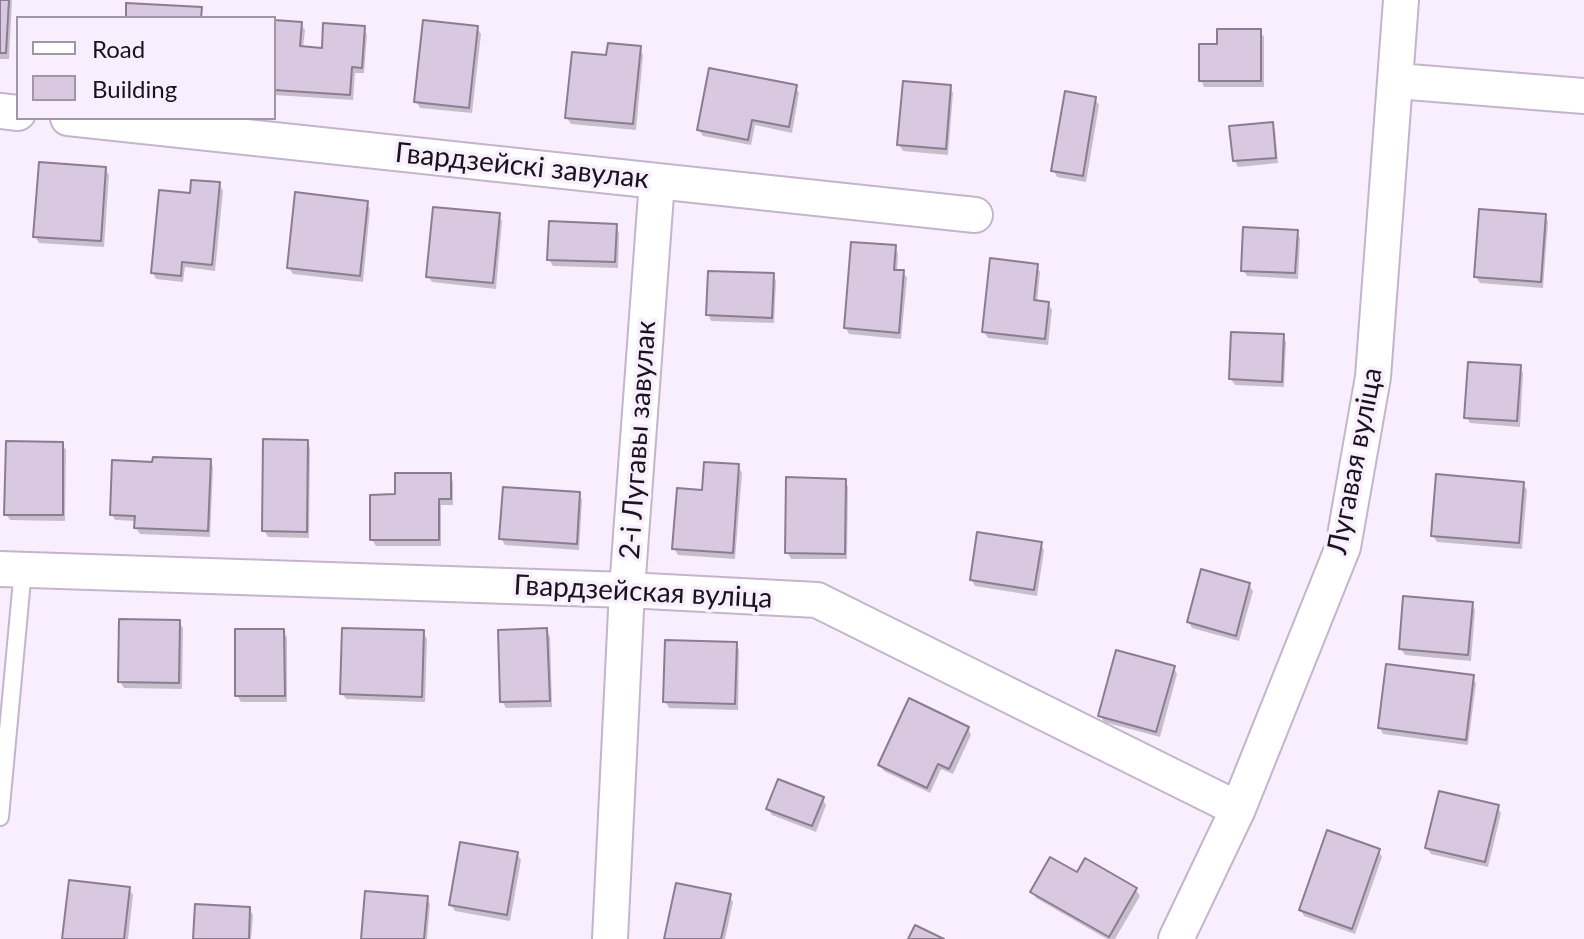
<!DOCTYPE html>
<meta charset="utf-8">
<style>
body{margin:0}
#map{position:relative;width:1584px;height:939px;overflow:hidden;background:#f8eefd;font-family:Lato,sans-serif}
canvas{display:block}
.legend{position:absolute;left:16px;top:16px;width:260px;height:104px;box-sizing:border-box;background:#f8eefd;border:2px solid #9f97a3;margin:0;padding:10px 14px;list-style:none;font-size:24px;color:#19141c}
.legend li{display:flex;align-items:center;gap:16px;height:40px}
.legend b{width:40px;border:2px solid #9f97a3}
</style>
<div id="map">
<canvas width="1584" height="939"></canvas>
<ul class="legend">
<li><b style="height:10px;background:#fff"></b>Road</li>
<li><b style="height:22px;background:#d8c8e0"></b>Building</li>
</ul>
</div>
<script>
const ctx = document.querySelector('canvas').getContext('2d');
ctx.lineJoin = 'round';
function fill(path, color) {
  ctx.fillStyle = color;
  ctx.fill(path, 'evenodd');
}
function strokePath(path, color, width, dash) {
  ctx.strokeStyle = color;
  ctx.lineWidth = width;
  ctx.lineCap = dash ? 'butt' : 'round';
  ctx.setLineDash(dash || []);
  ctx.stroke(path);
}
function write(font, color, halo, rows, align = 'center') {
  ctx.font = font + ' Lato,sans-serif';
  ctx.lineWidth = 7;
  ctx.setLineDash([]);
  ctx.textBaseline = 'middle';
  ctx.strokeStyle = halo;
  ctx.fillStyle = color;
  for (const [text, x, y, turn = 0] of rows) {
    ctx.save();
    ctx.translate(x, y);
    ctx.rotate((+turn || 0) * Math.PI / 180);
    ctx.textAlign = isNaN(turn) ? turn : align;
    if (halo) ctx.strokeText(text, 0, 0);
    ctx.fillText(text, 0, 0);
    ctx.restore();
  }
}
fill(new Path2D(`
 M0,0H12L9,59H0Z
 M274,22L301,24L305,30L303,48L323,50L364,28L367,35L364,73H355L353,100L274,95Z
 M477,28L481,34L472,113L420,108L416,101Z
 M1260,31L1264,37V87H1204L1201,80L1219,46Z
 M640,48L643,55L636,130L571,124L567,118L608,57Z
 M795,87L799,93L792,133L755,125L751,145L703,136L699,129Z
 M950,87L953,93L948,155L903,151L899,145Z
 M1095,99L1099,105L1086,182L1057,177L1054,171Z
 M1272,124L1275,130L1278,163L1238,167L1235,161Z
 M105,169L109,175L104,247L39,243L35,236Z
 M219,184L223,191L215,271L185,267L183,282L156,279L153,273L192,195Z
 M367,203L370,209L363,282L293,274L289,268Z
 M498,215L502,221L496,289L432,282L428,276Z
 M1545,216L1548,222L1543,288L1480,283L1476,277Z
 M616,226L619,233L618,268L553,266L549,259Z
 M1296,232L1300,238L1298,279L1247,276L1243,270Z
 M895,247L898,254L897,272H903L907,278L901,339L849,334L846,328Z
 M1036,266L1040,272L1037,302L1048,304L1052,310L1048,345L988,338L984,332Z
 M773,275L776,281L774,323L711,321L708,314Z
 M1282,336L1286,342L1284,387L1235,385L1231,379Z
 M1520,367L1523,373L1520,427L1470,423L1467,417Z
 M307,442L310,448L309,538L268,537L264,530Z
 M62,444L66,450L65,521L10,520L6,514Z
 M210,461L213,467L210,537L140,534L136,528L137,521L115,520L112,514L154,464Z
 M738,466L742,473L735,559L678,555L674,548L704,492Z
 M450,475L453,482V505H441V546H376L372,540L397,496Z
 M844,481L848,487L847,559H791L787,552Z
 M1523,484L1527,490L1522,549L1437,542L1433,536Z
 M579,494L582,500L579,550L505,545L501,538Z
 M1040,544L1044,550L1037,596L975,586L972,580Z
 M1249,585L1253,591L1239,641L1192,628L1189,622Z
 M1472,604L1475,610L1471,661L1405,655L1401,649Z
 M179,622L183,628L182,689L124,688L120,682Z
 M546,630L550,637L552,707L506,708L502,701Z
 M283,631L287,637V702H241L237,695Z
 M423,632L427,639L425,702L346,699L342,693Z
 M736,644L739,650L738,710L669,708L665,701Z
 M1174,668L1177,674L1160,737L1104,722L1100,715Z
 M1472,677L1476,683L1468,745L1383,734L1380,728Z
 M968,728L971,735L953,774L941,769L930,793L884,771L880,765Z
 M822,798L826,805L816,832L772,815L768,809Z
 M1497,807L1501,813L1488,867L1431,854L1427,848Z
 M1378,850L1382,857L1355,934L1304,916L1301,910Z
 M517,854L521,860L510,921L455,911L451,905Z
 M1078,875L1136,890L1140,896L1115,939H1107L1036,898L1032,892Z
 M129,889L133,895L128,939H64Z
 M729,896L733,902L725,939H666Z
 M427,898L430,904L427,939H363Z
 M249,909L253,915L251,939H195Z`), '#0003');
const building = new Path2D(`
 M0,0H9L6,53H0Z
 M126,3L202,7L201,18H126Z
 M274,20L302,22L300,46L322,48L323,23L365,26L362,68L352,67L350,95L274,90Z
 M423,20L478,26L469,108L414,102Z
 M1217,29H1261V81H1199V44H1217Z
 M608,43L641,46L633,124L565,118L572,52L606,55Z
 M709,68L797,85L789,127L752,120L748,140L697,130Z
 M903,81L951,85L946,149L897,145Z
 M1065,91L1096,97L1083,176L1051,171Z
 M1273,122L1276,158L1233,161L1229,126Z
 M39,162L106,167L101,241L33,237Z
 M191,180L220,182L212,265L182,262L181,276L151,273L159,190L190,193Z
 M295,192L368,201L360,276L287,268Z
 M433,207L500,213L493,283L426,277Z
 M1479,209L1546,214L1541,282L1474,277Z
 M549,221L617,224L615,262L547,260Z
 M1243,227L1298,230L1295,273L1241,271Z
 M851,242L896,245L894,270H904L899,333L844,328Z
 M990,258L1038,264L1034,300L1049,302L1045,339L982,332Z
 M708,271L774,273L772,318L706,315Z
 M1231,332L1284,334L1282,382L1229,379Z
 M1468,362L1521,365L1517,421L1464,418Z
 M263,439L308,440L307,532L262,531Z
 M6,441L63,442V515H4Z
 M153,457L211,459L208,531L134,528L135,516L110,515L112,460L152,462Z
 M704,462L739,464L733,553L672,549L677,488L702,490Z
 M395,473H451V499H439V540H370V495L395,494Z
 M1436,474L1524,482L1519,543L1431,536Z
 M786,477L846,479L845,554L785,553Z
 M503,487L580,492L577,544L499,539Z
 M977,532L1042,542L1034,590L970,580Z
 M1201,569L1250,583L1236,636L1187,622Z
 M1403,596L1473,602L1468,655L1399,649Z
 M119,619L180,620L179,683L118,682Z
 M342,628L424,630L422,697L340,694Z
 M547,628L550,701L500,702L498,630Z
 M235,629H284L285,696H235Z
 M665,640L737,642L735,704L663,702Z
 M1116,650L1175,666L1156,732L1098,716Z
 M1386,664L1474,675L1466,740L1378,728Z
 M909,698L969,727L949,769L938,764L927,788L878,765Z
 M778,779L824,797L812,826L766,809Z
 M1439,791L1499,805L1485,862L1425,848Z
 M1327,830L1380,849L1352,929L1299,910Z
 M460,842L518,852L507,915L449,905Z
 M1050,857L1077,872L1085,858L1137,888L1109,937L1030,892Z
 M69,880L130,887L124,939H62Z
 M676,883L731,894L721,939H664Z
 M365,891L428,896L424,939H361Z
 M195,904L250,907L249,939H193Z
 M915,925L944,939H908Z`);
fill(building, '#d8c8e0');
strokePath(building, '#8b7c92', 2);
const service = new Path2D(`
 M0,817L23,569`);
const minor = new Path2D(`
 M1397,81L1584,96
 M0,111L18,113
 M68,118L975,215
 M0,569L627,590L817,600L1238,809
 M610,939L627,590L657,181
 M1176,939L1238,809L1343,547L1373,377L1401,0`);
strokePath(service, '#c4b4cc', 20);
strokePath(minor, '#c4b4cc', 38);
strokePath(service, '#fff', 16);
strokePath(minor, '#fff', 34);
write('28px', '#19141c', '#f8eefd', [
 ["Гвардзейскі завулак",522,166,6],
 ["2-і Лугавы завулак",638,440,-86],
 ["Лугавая вуліца",1355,461,-79],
 ["Гвардзейская вуліца",643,592,3]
]);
</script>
